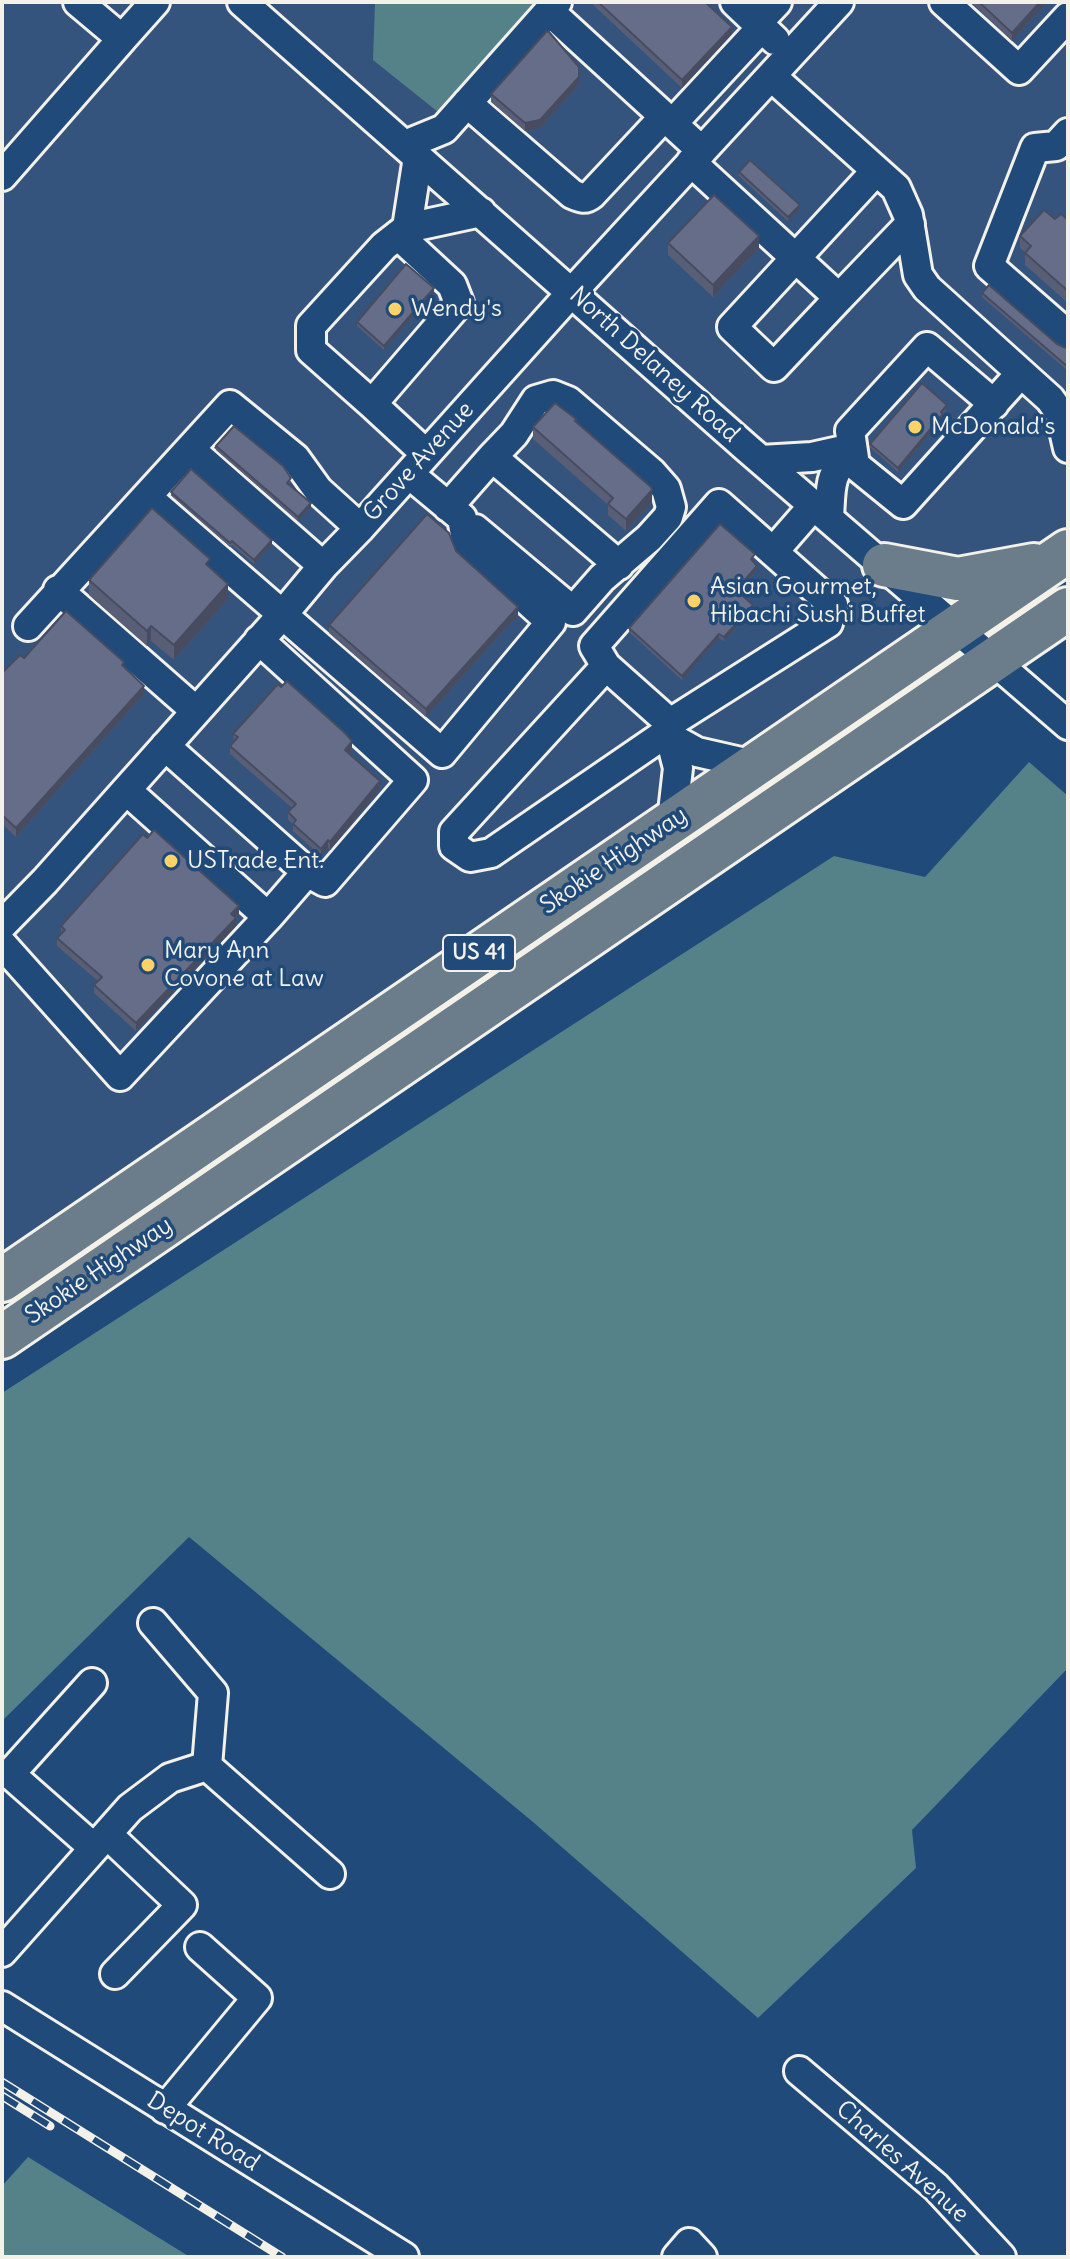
<!DOCTYPE html>
<style>
body{margin:0}
#map{position:relative;width:1070px;height:2259px;overflow:hidden;background:#1f4a7a;font-family:Delius,sans-serif}
canvas{display:block}
.frame{position:absolute;inset:0;border:4px solid #f4f1e8;pointer-events:none}
</style>
<div id="map">
<canvas width="1070" height="2259"></canvas>
<div class="frame"></div>
</div>
<script>
const ctx = document.querySelector('canvas').getContext('2d');
ctx.lineJoin = 'round';
function fill(path, color) {
  ctx.fillStyle = color;
  ctx.fill(path, 'evenodd');
}
function strokePath(path, color, width, dash) {
  ctx.strokeStyle = color;
  ctx.lineWidth = width;
  ctx.lineCap = dash ? 'butt' : 'round';
  ctx.setLineDash(dash || []);
  ctx.stroke(path);
}
function write(font, color, halo, rows, align = 'center') {
  ctx.font = font + ' Delius,sans-serif';
  ctx.lineWidth = 7;
  ctx.setLineDash([]);
  ctx.textBaseline = 'middle';
  ctx.strokeStyle = halo;
  ctx.fillStyle = color;
  for (const [text, x, y, turn = 0] of rows) {
    ctx.save();
    ctx.translate(x, y);
    ctx.rotate((+turn || 0) * Math.PI / 180);
    ctx.textAlign = isNaN(turn) ? turn : align;
    if (halo) ctx.strokeText(text, 0, 0);
    ctx.fillText(text, 0, 0);
    ctx.restore();
  }
}
fill(new Path2D(`
 M2,2H1068V551L2,1283Z`), '#34547e');
fill(new Path2D(`
 M377,2H539L438,112L373,60L375,4Z
 M1029,762L1068,796V1668L912,1830L916,1868L758,2018L533,1822L189,1537L2,1721V1393L834,856L925,877Z
 M28,2157L190,2257H2V2186Z`), '#558189');
const minor = new Path2D(`
 M78,2L122,39L155,2
 M242,2L748,449L1068,725
 M735,2L775,40
 M944,2L1019,70L1068,17
 M549,11L702,151
 M757,23L777,2
 M771,76L896,188L908,215L918,275L927,288L1050,399L1060,413L1068,448
 M467,103L572,194C581,198 585,200 592,194L664,117
 M672,124L762,27
 M1068,133L1056,146L1035,148L989,266L1068,335
 M405,145L444,129L557,2
 M691,162L839,298L910,224
 M2,176L122,39
 M407,228L418,157
 M398,235L452,285L459,303L372,404L311,350V326L384,246L407,228L481,212
 M839,298L774,367L732,327L876,171
 M372,404L426,454
 M994,404L927,347L850,431L855,465L903,504L1021,373
 M191,450L323,566
 M761,460L812,457L839,451L852,452
 M147,497L442,753L551,622L467,546L462,518L409,474
 M448,507L492,457L619,565
 M829,518C831,488 828,473 852,452
 M475,529L573,611L602,578L649,538L668,517L671,507L666,489L652,473L568,401L553,395L536,400L514,434L492,457
 M773,552L814,505
 M58,590L196,711
 M28,626L230,405L295,458L318,490L360,528
 M259,640L413,780L325,882L307,872
 M606,666L454,832V846L470,857L491,853L669,731
 M670,723L606,666L594,646L719,504L833,605L828,623L670,723V737L678,768L672,821
 M670,737L697,752L754,765
 M165,746L307,872L268,917
 M2,925L45,881L283,614L323,566L360,528L572,292L839,2
 M2,944L120,1076L268,917L126,790
 M153,1623L213,1693L207,1766
 M92,1683L10,1774L94,1848
 M207,1766L330,1874
 M107,1834L182,1905L115,1974
 M2,1952L130,1808L170,1778L207,1766
 M2,2006L404,2257
 M799,2071L936,2187L1001,2257
 M165,2109L257,1998L200,1947
 M677,2257L689,2243L702,2257`);
const highway = new Path2D(`
 M884,565L958,579L1034,565
 M2,1280L1068,551
 M2,1337L1068,609`);
strokePath(minor, '#f4f1e8', 34);
strokePath(highway, '#f4f1e8', 48);
strokePath(minor, '#1f4a7a', 28);
strokePath(highway, '#6b7d8b', 42);
const rail = new Path2D(`
 M2,2082L282,2257
 M2,2096L50,2126`);
strokePath(rail, '#f4f1e8', 9);
strokePath(rail, '#1f4a7a', 6, [18]);
fill(new Path2D(`
 M590,2H705L732,34L682,88Z
 M971,2H1047L1012,41Z
 M579,67V85L540,128L525,131L491,102V94Z
 M739,172L800,209L788,221L739,176Z
 M1055,219L1068,220V303L1025,265V252L1020,248V236Z
 M668,243L759,248L713,297L668,255Z
 M434,292L384,350L357,326V322Z
 M982,293L1057,344L1066,348H1068V371L982,297Z
 M947,409L943,414V418L898,472L870,447V444Z
 M576,422L652,502L626,531L608,515V505L533,439V427Z
 M216,446L291,482L289,484L311,507L298,521L216,450Z
 M171,492L272,544L254,564L232,545L230,547L171,495Z
 M456,551L518,615L426,717L329,633V625Z
 M755,558L752,561L757,570L738,592L753,609L724,641L719,638L682,680L629,632V628Z
 M210,568L228,599L174,660L151,641L147,646L89,595V580Z
 M24,658L124,667L144,694L16,837L2,824V673Z
 M233,734L352,749L349,753L380,789L330,850L328,848L321,856L293,831V824L288,820V812L292,808L230,754V746L234,742Z
 M239,914L235,918L236,926L136,1031L94,993V985L98,981L57,946V938L61,934V926Z`), '#575e76');
fill(new Path2D(`
 M1040,2H1047L1012,41V33Z
 M732,27V34L682,88V80Z
 M579,77V85L540,128L525,131V123Z
 M800,205V209L788,221V217Z
 M759,236V248L713,297V285Z
 M434,288V292L384,350V346Z
 M943,414V418L898,472V468Z
 M652,490V502L626,531V519Z
 M311,503V507L298,521V517Z
 M272,540V544L254,564V560Z
 M757,566V570L736,594V590Z
 M228,584V599L174,660V645Z
 M753,605V609L724,641V637Z
 M518,607V615L426,717V709Z
 M151,626V641L147,646V631Z
 M719,634V638L682,680V676Z
 M144,686V694L16,837V828Z
 M352,741V749L345,758V750Z
 M380,781V789L330,850V842Z
 M328,840V848L321,856V849Z
 M239,906V914L231,922V914Z
 M236,918V926L136,1031V1023Z`), '#474c60');
const building = new Path2D(`
 M598,2H705L732,27L682,80Z
 M979,2H1040L1012,33Z
 M547,31L549,32L579,67V77L540,120L525,123L491,94Z
 M750,160L800,205L788,217L739,172Z
 M714,195L759,236L713,285L668,243Z
 M1044,210L1055,219L1061,214L1068,220V291L1025,253L1031,246L1020,236Z
 M406,264L434,288L384,346L357,322Z
 M989,285L1057,344L1066,348H1068V367L982,293Z
 M922,383L947,405L941,412L943,414L898,468L870,444Z
 M555,403L576,419L575,421L651,487L652,490L626,519L608,504L613,498L533,427Z
 M234,426L283,466L291,478L287,483L311,503L298,517L216,446Z
 M191,469L272,540L254,560L232,541L230,543L171,492Z
 M152,508L210,559L206,564L228,584L174,645L151,626L147,631L89,580Z
 M427,514L449,533L456,551L518,607L426,709L329,625Z
 M720,524L755,554L751,559L757,566L736,590L753,605L724,637L719,634L682,676L629,628Z
 M66,611L124,662L122,665L144,686L16,828L2,815V673L20,655L24,658Z
 M287,681L345,733L352,741L345,750L380,781L330,842L328,840L321,849L293,824L296,820L288,812L296,804L230,746L238,737L233,734L278,684L281,687Z
 M154,830L239,906L231,914L236,918L136,1023L94,985L102,977L57,938L65,930L61,926L143,834L147,838Z`);
fill(building, '#656d89');
strokePath(building, '#474c60', 2);
for (const [x, y, r, color] of [
 [395,309,8,"#ffd166"],
 [915,427,8,"#ffd166"],
 [694,601,8,"#ffd166"],
 [171,861,8,"#ffd166"],
 [148,965,8,"#ffd166"]
]) {
  const dot = new Path2D();
  dot.arc(x, y, r, 0, 2 * Math.PI);
  ctx.fillStyle = color;
  ctx.fill(dot);
  strokePath(dot, '#1f4a7a', 3);
}
for (const [x, y, w] of [
 [479,953,72]
]) {
  const box = new Path2D();
  box.roundRect(x - w / 2, y - 18, w, 36, 6);
  ctx.fillStyle = '#1f4a7a';
  ctx.fill(box);
  strokePath(box, '#f4f1e8', 2);
}
write('bold 22px', '#f4f1e8', null, [
 ["US 41",479,953]
]);
write('24px', '#f4f1e8', '#1f4a7a', [
 ["Wendy's",411,309],
 ["McDonald's",931,427],
 ["Asian Gourmet,",710,587],
 ["Hibachi Sushi Buffet",710,615],
 ["USTrade Ent.",187,861],
 ["Mary Ann",164,951],
 ["Covone at Law",164,979]
], 'left');
write('24px', '#f4f1e8', '#1f4a7a', [
 ["North Delaney Road",654,365,42],
 ["Grove Avenue",419,462,-48],
 ["Skokie Highway",614,861,-34],
 ["Skokie Highway",99,1271,-34],
 ["Depot Road",203,2132,32],
 ["Charles Avenue",902,2162,42]
]);
</script>
